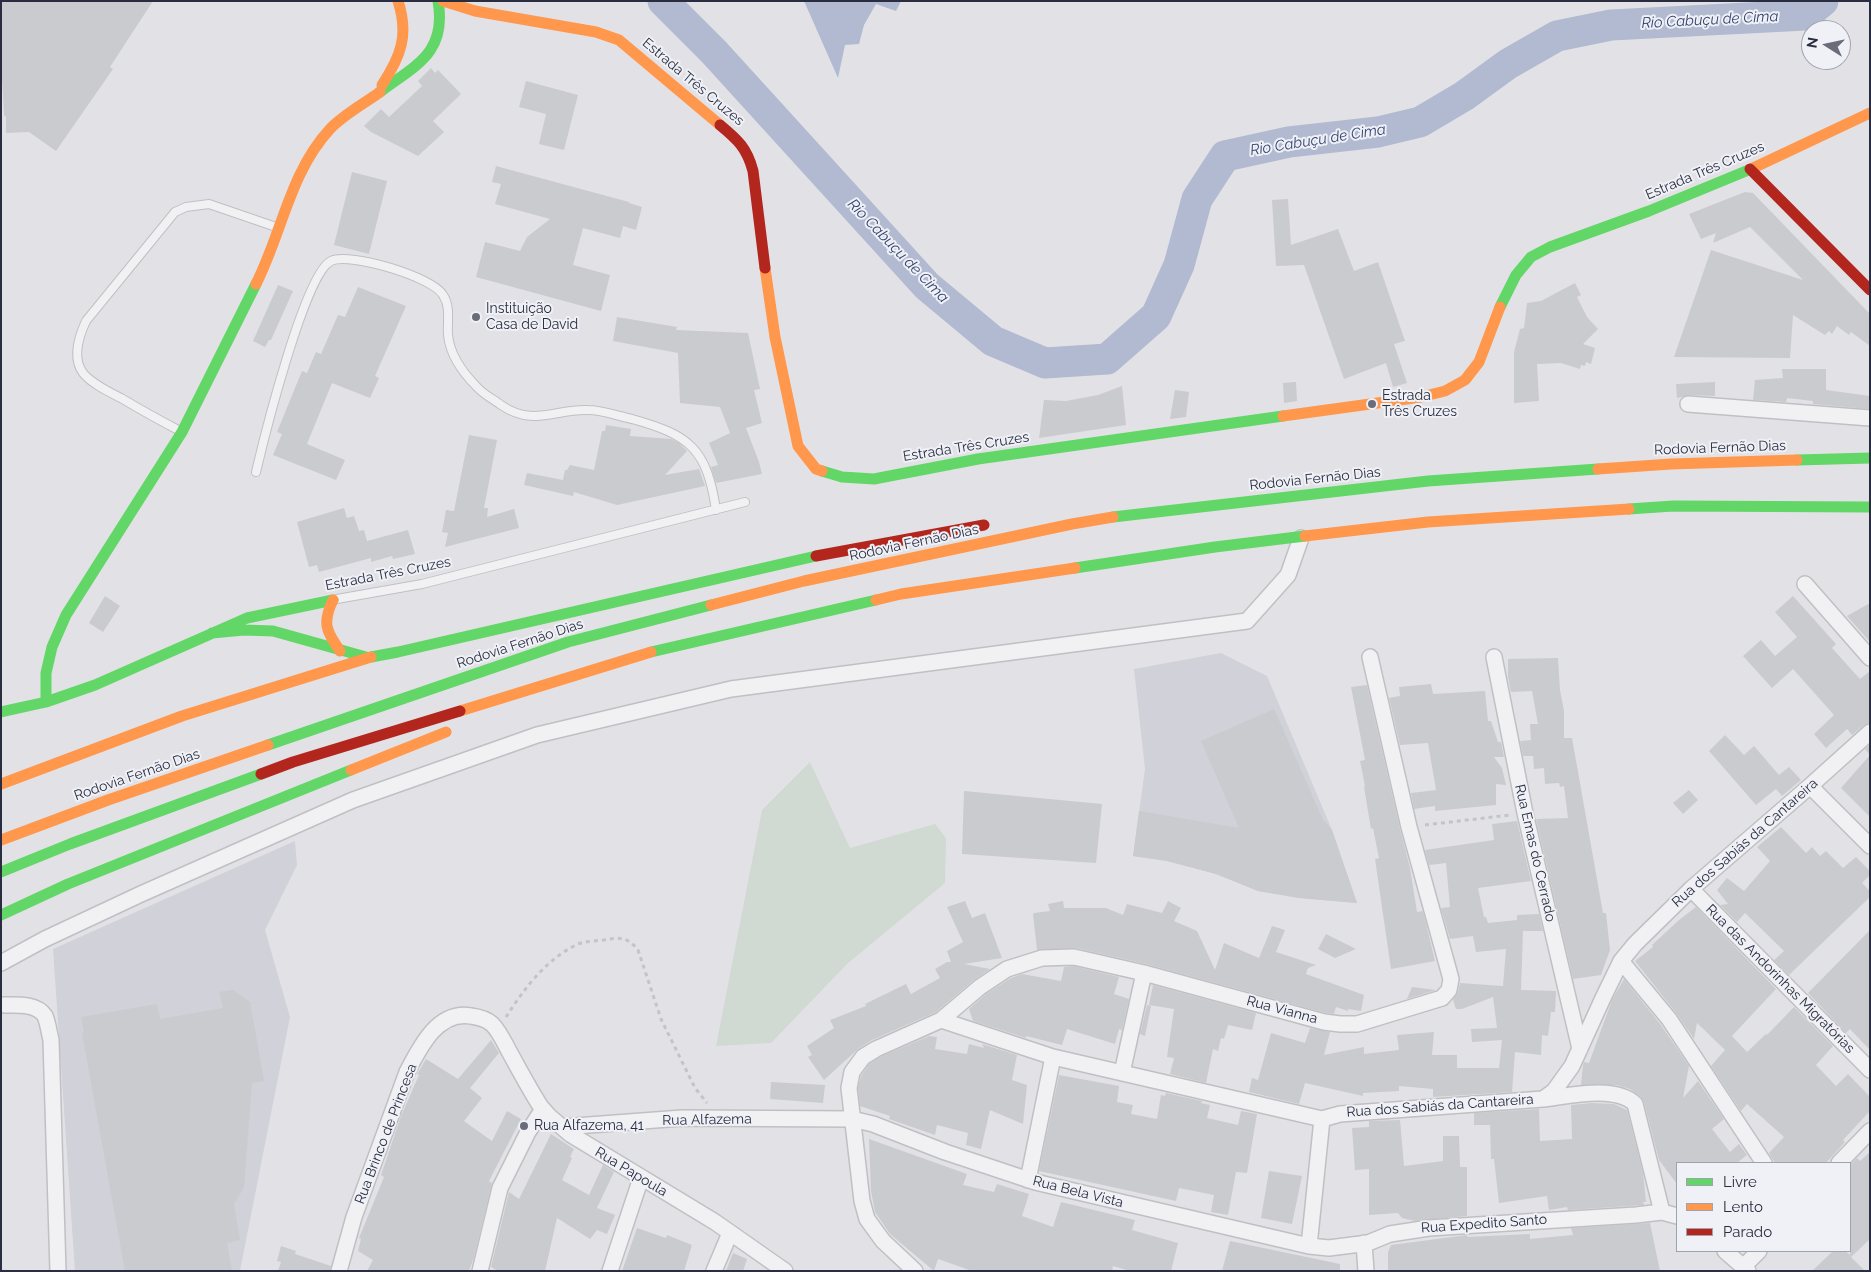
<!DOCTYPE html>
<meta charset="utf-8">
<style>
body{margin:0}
#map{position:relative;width:1871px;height:1272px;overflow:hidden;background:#e2e2e6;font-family:Raleway,sans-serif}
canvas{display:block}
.frame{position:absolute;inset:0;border:2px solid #292d3f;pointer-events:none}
.legend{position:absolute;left:1676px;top:1162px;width:175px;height:90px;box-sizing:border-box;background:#eff1f6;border:1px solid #a0a3ad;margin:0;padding:6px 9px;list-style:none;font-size:15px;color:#292d3f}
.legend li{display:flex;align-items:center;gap:10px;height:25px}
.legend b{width:25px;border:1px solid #a0a3ad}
.north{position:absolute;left:1801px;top:20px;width:50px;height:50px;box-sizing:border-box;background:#eff1f6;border:1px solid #a0a3ad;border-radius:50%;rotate:280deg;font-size:14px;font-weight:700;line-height:20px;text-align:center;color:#292d3f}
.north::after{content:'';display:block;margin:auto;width:18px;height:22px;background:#6a6c79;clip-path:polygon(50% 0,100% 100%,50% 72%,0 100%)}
</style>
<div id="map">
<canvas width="1871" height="1272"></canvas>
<div class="frame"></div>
<ul class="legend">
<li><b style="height:6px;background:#63d668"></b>Livre</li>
<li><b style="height:6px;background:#ff974d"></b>Lento</li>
<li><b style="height:6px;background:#b3261e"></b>Parado</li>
</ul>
<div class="north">N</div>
</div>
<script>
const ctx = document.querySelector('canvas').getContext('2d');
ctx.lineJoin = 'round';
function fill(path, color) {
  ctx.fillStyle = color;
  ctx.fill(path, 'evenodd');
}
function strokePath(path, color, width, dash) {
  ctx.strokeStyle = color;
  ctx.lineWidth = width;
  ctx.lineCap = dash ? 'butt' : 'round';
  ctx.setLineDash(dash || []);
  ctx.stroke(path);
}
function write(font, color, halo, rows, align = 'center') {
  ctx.font = font + ' Raleway,sans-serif';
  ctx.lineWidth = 4;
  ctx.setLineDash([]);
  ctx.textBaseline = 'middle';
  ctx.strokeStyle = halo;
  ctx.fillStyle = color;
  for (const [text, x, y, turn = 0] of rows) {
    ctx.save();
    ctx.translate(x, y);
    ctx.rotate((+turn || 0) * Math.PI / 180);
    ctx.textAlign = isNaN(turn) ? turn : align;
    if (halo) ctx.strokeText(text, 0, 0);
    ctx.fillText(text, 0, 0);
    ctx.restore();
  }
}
fill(new Path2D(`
 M1221,653L1267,676L1332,830L1357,903L1299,898L1258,891L1216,874L1167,861L1133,856L1145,769L1134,669Z
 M295,841L297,865L265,930L290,1017L240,1271H75L53,949Z`), '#d0d1d9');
fill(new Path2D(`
 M810,762L850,848L935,824L946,838L945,883L848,963L771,1043L716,1046L762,810Z`), '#d0d9d2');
fill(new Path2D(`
 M804,1H901L896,11L876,4L864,25L859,44L845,45L838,78Z`), '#b1bad0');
strokePath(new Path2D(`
 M663,1L714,52L927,286L993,341L1045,363L1107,359L1156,316L1179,265L1197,199L1225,156L1289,142L1378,132L1420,122L1464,96L1508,64L1557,36L1611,25L1806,15L1823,1`), '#b1bad0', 31);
fill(new Path2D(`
 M1,1H153L110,67L113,69L56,151L29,132L6,133V117L4,115L1,60Z
 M431,68L435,73L438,70L461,94L433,121L444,132L418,156L371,132L364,126L381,109L389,117L422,86L418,81Z
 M526,81L578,95L564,150L539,144L546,114L519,107Z
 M496,166L629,202V203L642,207L636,230L623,226L620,238L583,228L573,265L610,275L601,311L476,277L485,242L520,251L527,237L550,219L495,204L501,184L492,182Z
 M352,172L387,181L369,254L334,245Z
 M1745,192L1753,193L1870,314V346L1851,332L1849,335L1837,326L1832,334L1829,331L1825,335L1793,315L1790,358L1674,357L1711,250L1803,280L1750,227L1713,243L1716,233L1701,239L1689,214Z
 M1288,199L1291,245L1338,229L1354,271L1378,262L1405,341L1394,344L1407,383L1393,387L1386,363L1344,379L1304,265L1276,266L1272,200Z
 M1575,283L1581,295L1577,297L1587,317L1598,329L1583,344L1595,348L1591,364L1586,362L1585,366L1581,365L1580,369L1561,363L1537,364L1539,401L1514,403V352L1520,329L1524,328L1527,303L1541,301Z
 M278,285L293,291L271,340H269L265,347L253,341Z
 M358,287L406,306L375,376L379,378L370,398L332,383L307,444L345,460L336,480L273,455L282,434L277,432L302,371L307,373L316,352L321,354L338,315L345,317Z
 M617,317L677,327L676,330L748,333L760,389L754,390L762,423L746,428L759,462L762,474L716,483L711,467L718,465L709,443L730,433L720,407L680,403L678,353L613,341Z
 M1782,369H1826V390L1870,396V409L1813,404V401L1787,398L1786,402L1753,400L1755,380L1783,378Z
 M1296,382L1297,401L1284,403L1283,383Z
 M1715,382V396L1689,395L1677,398L1676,384Z
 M1122,386L1126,425L1039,438L1044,400L1066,401L1098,395Z
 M1175,390L1189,392L1186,417L1170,419Z
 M606,425L631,429L630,436L671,439L679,443L687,451L665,475L699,469L705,486L617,505L574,492L573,496L524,485L527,473L563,480L565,470H567L570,465L594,470L602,431H605Z
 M469,435L497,440L484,508H488L487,517L514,509L519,528L445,547L448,533L442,532L446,510L454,511Z
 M344,508L347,518L354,516L359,531L364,530L367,541L408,530L415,554L393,559L392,556L371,562V558L319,572L317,565L309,567L297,522Z
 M105,596L120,606L103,632L89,623Z
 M1793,596L1836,644L1832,648L1860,679L1870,671V723L1864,725L1852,735L1847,729L1826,748L1814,734L1834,715L1793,669L1772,688L1743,656L1761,640L1775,656L1797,637L1775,612Z
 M1870,603V642L1847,616Z
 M1558,658L1560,690L1564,711V738H1572L1603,913H1606L1610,950L1601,975L1573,979L1536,819L1568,818L1564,786L1560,787L1559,783L1545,784L1544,768L1534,769L1533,756H1523L1520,741L1531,740L1530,724H1538L1532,691L1511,692L1508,677V659Z
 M1431,684L1433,694L1485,691L1488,721H1491L1498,742H1501L1504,757H1494L1502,768L1506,785L1496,784V805L1435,811V806L1414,809L1411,793L1436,790L1428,743L1400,745L1389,698L1400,696L1399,687Z
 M1367,685L1400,829L1410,868L1417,912L1423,911L1435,961L1391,969L1375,859L1379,858L1373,828L1371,829L1364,787L1365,786L1360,761L1365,760L1351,687Z
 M1274,709L1323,820L1332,830L1357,903L1299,898L1258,891L1216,874L1167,861L1133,856L1139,811L1239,828L1201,741Z
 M1725,735L1744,755L1754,746L1779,775L1789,767L1801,780L1782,796L1776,789L1756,805L1709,751Z
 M1870,745V817L1841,788L1870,755L1865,749Z
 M1689,790L1698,800L1683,814L1673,803Z
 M964,791L1102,804L1096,863L962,854Z
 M1517,821L1531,881L1478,888L1484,917H1486L1488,923L1517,920V915L1539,914L1543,931H1523L1521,990L1556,991L1555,1012H1551L1548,1036L1542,1035L1541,1055L1515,1052L1512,1092L1433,1097V1089L1399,1086V1091L1363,1093V1096L1305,1083L1299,1104L1249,1092L1252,1078L1258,1080L1271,1033L1305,1043L1310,1028L1330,1032L1324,1055L1364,1047V1054L1399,1050L1397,1035L1434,1032L1432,1055H1457V1068H1499L1502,1040L1472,1042L1471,1029L1497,1028L1493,997L1462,1009H1456L1453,1000L1458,992L1460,983L1503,986L1506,949L1476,952L1473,936L1450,939L1441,908L1450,907L1446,863L1429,865L1425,850L1494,840L1492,824Z
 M1781,827L1806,853L1812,847L1820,856L1826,851L1843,868L1856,857L1870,871V875L1862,883L1870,891V897L1789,975L1774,960L1784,951L1745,913L1737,922L1720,905L1728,904L1717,890L1727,878L1744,891L1770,861L1757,847Z
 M965,901L972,918L985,913L1002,958L964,964L990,969L974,980L936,1012L872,1040L858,1049L824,1080L808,1057L812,1055L807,1046L834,1028L830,1020L866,1006L865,1004L906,984L911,994L940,978L935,969L947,962H951L947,951L963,942L947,907Z
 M1063,901L1064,908H1106L1123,915L1127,904L1162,913L1168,901L1181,908L1174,921L1197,931L1215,970L1224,943L1259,958L1272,926L1285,930L1276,952L1316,965L1308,968L1306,974L1364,995L1361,1011L1348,1009V1011L1336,1007L1334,1014L1326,1013L1146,964L1076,948L1037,950L1033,915L1034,913L1050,911L1048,904Z
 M1696,907L1776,989L1732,1036L1747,1052L1766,1034L1767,1035L1794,1007L1833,1046L1816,1065L1836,1086L1848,1074L1870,1097V1111L1843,1140L1845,1142L1826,1163H1775L1769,1153L1784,1137L1747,1104L1741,1111L1711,1066L1725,1050L1697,1023L1694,1039L1676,1013L1635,961L1653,947L1652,945L1679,920Z
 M1870,930V1050L1850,1029L1846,1033L1808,993Z
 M1326,934L1356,949L1335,958L1318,949Z
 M1073,966L1119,977L1114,994L1129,999L1122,1030L1119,1029L1115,1044L1067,1029L1062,1045L1026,1036V1038L1020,1036L973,1021L969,1009L986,994L1011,978L1022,974L1061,981L1064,967Z
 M1624,979L1661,1025L1689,1066L1683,1098L1698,1081L1724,1119L1712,1129L1730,1152L1739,1144L1747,1155L1738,1162L1739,1163H1677V1184L1659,1160L1644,1102L1641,1097L1630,1089L1617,1085H1581L1583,1065L1584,1062L1589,1063L1612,1000Z
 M1153,985L1256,1013L1252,1030L1228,1025L1224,1039L1221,1038L1218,1051L1213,1049L1206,1083L1170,1074L1174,1058L1167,1057L1174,1009L1149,1005Z
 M1412,987L1436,990L1407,999Z
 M233,990L250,1002L264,1081L252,1083L244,1187L234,1204L240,1240L227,1243L232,1271H125L82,1033L84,1032L81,1017L157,1004L160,1019L223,1008L219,992Z
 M1147,1005L1151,1006L1145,1036L1140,1034Z
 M929,1036L937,1037L935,1049L967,1054L969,1044L984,1048L982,1044L1017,1055L1012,1080L1027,1085L1023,1124L990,1110L981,1149L966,1145L968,1133L937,1125L935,1135L889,1119L890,1116L860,1106L858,1088L861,1076L869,1064L880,1057Z
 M491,1040L499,1053L470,1088L482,1098L464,1121L492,1141L507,1111L521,1119L489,1181L492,1183L474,1257L469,1271H367L373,1260L358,1251L361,1239L359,1238L384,1177L381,1175L401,1116L419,1075L417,1074L426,1059L458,1079Z
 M1059,1075L1119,1086L1117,1102L1133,1105L1131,1114L1157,1119L1161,1095L1165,1096L1166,1093L1202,1101L1201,1103L1210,1105L1207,1118L1238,1125L1241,1111L1257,1114L1247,1173L1236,1172L1228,1215L1211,1212L1214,1195L1179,1188L1176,1201L1039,1171Z
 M771,1082L825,1085L823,1103L770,1099Z
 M1592,1103L1614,1104L1627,1110L1643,1173L1646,1202H1643L1644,1205L1568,1210L1567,1207L1549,1210L1547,1196L1499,1203L1494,1159H1491L1490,1125H1474V1113L1539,1109L1540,1141L1572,1139L1571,1105Z
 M1400,1120L1404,1166L1443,1161V1136H1459L1460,1167H1467V1216L1415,1221L1402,1218L1398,1213L1369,1215V1169L1355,1170L1352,1128L1369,1127V1121Z
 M551,1134L574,1149L570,1157L572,1158L562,1180L589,1195L603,1165L614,1172L597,1208L615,1215L607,1234L597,1230L590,1239L557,1218L545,1271H498L491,1267L509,1192L519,1199Z
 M869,1139L967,1174L963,1185L994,1192L997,1184L1029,1194L1022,1216L1053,1227L1061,1202L1135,1220L1132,1230L1178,1243L1171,1271H1130L1113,1266L1112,1271H972L938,1259L934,1271L890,1234L875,1212L871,1191Z
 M1870,1152V1239L1851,1257L1865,1271H1812L1833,1251H1845L1850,1255V1165L1857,1158L1860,1161Z
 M1269,1171L1302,1176L1292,1224L1261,1218Z
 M1650,1223L1660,1271H1388V1252L1391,1245L1467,1235V1237L1530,1234V1239L1573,1235L1571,1228Z
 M637,1228L666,1238L667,1235L692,1245L684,1271H622Z
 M1230,1241L1340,1264V1271H1222Z
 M281,1246L296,1251L295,1254L331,1266L330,1271H278L281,1262L277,1261Z
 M733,1253L747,1259L743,1271H726Z`), '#cacbce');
const lane = new Path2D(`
 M182,432C161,421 141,410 121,398C109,392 92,384 83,373C72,358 79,336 86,321L175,212L186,207L209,204L276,227
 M256,472C264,438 305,273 331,261C350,252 433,277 443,295C451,307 447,321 448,335C450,355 463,373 477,387C483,394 493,399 501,405C533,427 554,409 588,410C602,410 618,416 632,419C690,435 707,449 716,510
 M337,599L422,584L745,502`);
const street = new Path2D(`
 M1688,404L1870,418
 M1805,584L1870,658
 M1494,657L1525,813L1580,1049
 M1810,786L1870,846
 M1691,889L1870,1070
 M1621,961L1669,1019L1764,1163
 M1,963L45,939L141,894L353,800L537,735L731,689L1247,621L1288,575L1301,538
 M4,1005C16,1005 37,1003 45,1016C48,1023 49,1032 51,1040L58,1271
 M941,1020L1053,1057L1322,1119L1340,1114L1543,1099L1554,1091L1572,1066L1603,998L1621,961L1635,944L1691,889L1810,786L1870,732
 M1122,1073L1144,973
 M1544,1099C1569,1096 1615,1085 1635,1104L1662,1212
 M562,1127L682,1118L852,1119L873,1124L945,1152L1035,1182L1309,1246L1329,1248L1368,1243L1390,1234L1429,1228L1636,1215L1662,1212L1677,1216
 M1839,1163L1870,1131
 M1028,1180L1053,1057
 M1364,1243L1366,1271
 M1309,1246L1322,1119
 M1725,1251L1748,1271
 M1744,1266L1759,1251
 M339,1271L354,1217L407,1072C420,1047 438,1010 471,1016C479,1017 486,1019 492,1024C500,1032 505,1044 510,1053C520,1071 530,1090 541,1107L549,1116L570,1134L715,1222L785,1271
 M480,1271L500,1188L528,1132L543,1109
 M610,1271L641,1178
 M714,1271L730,1233
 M915,1271L883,1241L867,1219L862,1201L849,1088L852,1072L863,1057L876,1049L941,1020L980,987L1007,969L1042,958L1074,957L1144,973L1324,1022L1340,1024H1357L1442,998L1449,990L1451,979L1409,827L1370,657`);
strokePath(lane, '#c0c0c4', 10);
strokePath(street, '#c0c0c4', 18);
strokePath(new Path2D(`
 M1425,825L1510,815
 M506,1017C524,989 546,959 578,944C586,941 596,941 604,940C620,937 628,937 638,950L661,1019L695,1088L707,1103`), '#c3c3c8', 3, [4, 4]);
strokePath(lane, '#f1f1f3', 8);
strokePath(street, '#f1f1f3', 15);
strokePath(new Path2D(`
 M380,92C416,65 447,53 438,1
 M1500,307L1516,275L1531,257L1550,247L1649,211L1751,169
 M1797,460L1870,458
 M822,471L842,477L874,479L978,459L1283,416
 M1629,509L1673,506L1870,507
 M1113,517L1428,481L1598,469
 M1075,568L1215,547L1305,536
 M212,633L244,630L273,631L366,657
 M651,652L876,600
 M371,657L398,652L816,556
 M46,702V673L52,647L66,615L182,432L256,284
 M1,712L46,702L95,685L247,618L333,600
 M268,745L568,642L711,605
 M1,872L70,844L261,774
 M1,915L68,884L351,770`), '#63d668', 11);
strokePath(new Path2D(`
 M443,1L475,11L596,32L619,40L720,125
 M382,85C401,56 409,35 398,1
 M1751,169L1870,113
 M765,268L775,337L798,446L816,469L822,471
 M256,284C282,233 290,172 330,129C343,115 365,103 380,92
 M1283,416L1421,397L1445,391L1465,380L1479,362L1500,307
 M1598,469L1671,464L1797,460
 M1305,536L1428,522L1629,509
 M333,600C322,623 326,631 340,651
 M876,600L901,594L1075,568
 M711,605L804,581L1072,524L1113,517
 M460,711L651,652
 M351,770L446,732
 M1,784L182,716L371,657
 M1,840L108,800L268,745`), '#ff974d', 11);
strokePath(new Path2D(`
 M720,125C738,140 747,148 753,171L765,268
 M1750,169L1870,290
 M816,556L984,525
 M261,774L293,762L460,711`), '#b3261e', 11);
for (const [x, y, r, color] of [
 [476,317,5,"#6a6c79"],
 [1372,404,5,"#6a6c79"],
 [524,1126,5,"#6a6c79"]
]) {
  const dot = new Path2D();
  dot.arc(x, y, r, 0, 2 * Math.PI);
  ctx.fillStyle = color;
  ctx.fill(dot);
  strokePath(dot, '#eff1f6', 2);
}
write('14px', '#292d3f', '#eff1f6', [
 ["Estrada Três Cruzes",693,82,40],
 ["Estrada Três Cruzes",1705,171,-23],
 ["Estrada Três Cruzes",966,447,-9],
 ["Rodovia Fernão Dias",1720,448,-2],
 ["Rodovia Fernão Dias",1315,479,-6],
 ["Rodovia Fernão Dias",914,543,-12],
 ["Estrada Três Cruzes",388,574,-11],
 ["Rodovia Fernão Dias",520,644,-18],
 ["Rodovia Fernão Dias",137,775,-19],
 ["Rua dos Sabiás da Cantareira",1745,843,-41],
 ["Rua Emas do Cerrado",1535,853,77],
 ["Rua das Andorinhas Migratórias",1780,979,45],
 ["Rua Vianna",1282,1010,15],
 ["Rua dos Sabiás da Cantareira",1440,1106,-4],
 ["Rua Alfazema",707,1120,-1],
 ["Rua Brinco de Princesa",386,1134,-69],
 ["Rua Papoula",631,1172,31],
 ["Rua Bela Vista",1078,1192,14],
 ["Rua Expedito Santo",1484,1224,-4]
]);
write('14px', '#292d3f', '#eff1f6', [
 ["Instituição",486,309],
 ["Casa de David",486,325],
 ["Estrada",1382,396],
 ["Três Cruzes",1382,412],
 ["Rua Alfazema, 41",534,1126]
], 'left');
write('italic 15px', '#354471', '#eff1f6', [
 ["Rio Cabuçu de Cima",1710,20,-3],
 ["Rio Cabuçu de Cima",1318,140,-9],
 ["Rio Cabuçu de Cima",898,251,46]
]);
</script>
